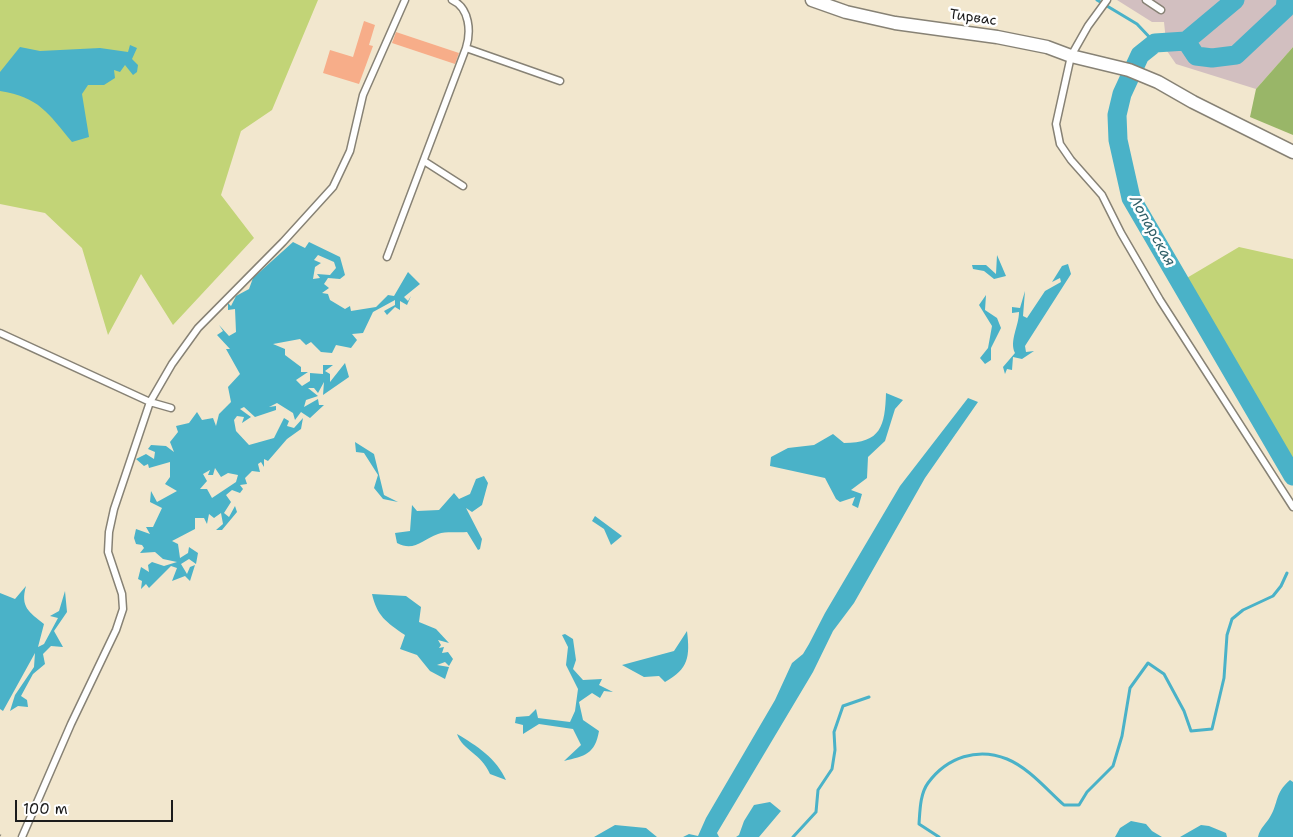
<!DOCTYPE html>
<meta charset="utf-8">
<style>
body{margin:0}
#map{position:relative;width:1293px;height:837px;overflow:hidden;background:#f2e7ce;font-family:"Shantell Sans",sans-serif}
canvas{display:block}
.scale{position:absolute;left:15px;top:800px;width:158px;height:22px;box-sizing:border-box;border:2px solid #1c1c1c;border-top:0;padding-left:6px;font-size:15px;line-height:18px;white-space:nowrap;color:#1c1c1c;-webkit-text-stroke:4px #fff;paint-order:stroke}
</style>
<div id="map">
<canvas width="1293" height="837"></canvas>
<div class="scale">100 m</div>
</div>
<script>
const ctx = document.querySelector('canvas').getContext('2d');
ctx.lineJoin = 'round';
function fill(path, color) {
  ctx.fillStyle = color;
  ctx.fill(path, 'evenodd');
}
function strokePath(path, color, width, dash) {
  ctx.strokeStyle = color;
  ctx.lineWidth = width;
  ctx.lineCap = dash ? 'butt' : 'round';
  ctx.setLineDash(dash || []);
  ctx.stroke(path);
}
function write(font, color, halo, rows, align = 'center') {
  ctx.font = font + ' "Shantell Sans",sans-serif';
  ctx.lineWidth = 5;
  ctx.setLineDash([]);
  ctx.textBaseline = 'middle';
  ctx.strokeStyle = halo;
  ctx.fillStyle = color;
  for (const [text, x, y, turn = 0] of rows) {
    ctx.save();
    ctx.translate(x, y);
    ctx.rotate((+turn || 0) * Math.PI / 180);
    ctx.textAlign = isNaN(turn) ? turn : align;
    if (halo) ctx.strokeText(text, 0, 0);
    ctx.fillText(text, 0, 0);
    ctx.restore();
  }
}
fill(new Path2D(`
 M1117,0H1293V47L1256,89L1176,64L1167,51L1164,22H1152Z`), '#d2bfc0');
fill(new Path2D(`
 M0,0H318L272,110L241,131L221,195L254,238L173,325L141,274L108,335L82,248L45,213L0,204Z
 M1239,247L1293,259V476L1180,282Z`), '#c2d477');
fill(new Path2D(`
 M1293,47V135L1250,117L1256,89Z`), '#99b668');
fill(new Path2D(`
 M130,45L137,48L132,59L138,65L137,72L133,75L125,65L120,72L114,70L115,78L104,85H88L82,94L89,137L72,142C48,113 39,97 0,91V72L20,47L40,51L100,48L128,52Z
 M293,242L305,248L309,242L340,257L345,275L340,279L328,278L324,284L329,288L322,293L328,294L330,300L345,309L350,306L351,311L376,307L388,295L394,296L408,272L420,284L404,297L408,301L411,296L407,305L400,301V310L395,307L387,315L384,311L395,305V300L373,312L363,333L352,334L357,340L351,348L336,345L332,353L321,352L311,342L306,345L300,339L273,344L285,349V355L301,367V372H308L296,380L302,386L310,381V373L323,374V365H333L325,371L330,374V382L345,363L349,377L323,395L324,382L318,393L314,388H308L318,396L306,400L304,407L318,399L319,405H324L310,418L301,412L295,420L293,413L277,403L269,407L276,406V410L255,417L244,407L240,409L251,417L242,423L244,417L237,416L234,420L236,431L249,445L274,438L284,418L289,421L287,426L294,428L303,418L301,429L287,439L268,461L264,459V467L261,462L258,464L260,472L252,471L245,478L247,484L240,485L243,489L240,493L232,490L226,495L231,502L224,513L229,517L235,506L237,512L222,530H216L223,524L221,513L214,518L209,514L207,524L204,518H195V529L172,541L178,544L180,558L188,553L189,547L198,553L196,564L189,559L181,564L187,574L190,567L195,565L190,581L185,576L172,581L177,568L171,566L149,588L146,584L141,589L142,581L138,579L141,567L149,572L148,565L152,562L164,566L177,562L163,559L155,552L140,553L144,548L142,545L136,544L134,538L136,529L150,534L146,527H153L162,508L150,502L151,491L157,502L177,491L165,484L170,477V462L149,468L148,464L144,466L136,459L146,454L154,459L155,452L148,449L151,445L166,446L174,452L170,442L178,432L176,426L189,423L197,412L202,420L213,418L216,426L219,414L231,402L228,387L240,374L226,349H230L217,335L223,331L219,325L229,336L236,332L235,309L228,310V303L231,306L236,296L249,289L253,278ZM318,255L334,262L336,268L330,275L317,274L320,278L313,279L315,267L321,263L314,260ZM215,468L221,477L228,473L238,475L236,482L212,498L207,489H200L207,481L203,474L210,470L208,475H213Z
 M997,255L1006,276L994,279L984,271L973,269L972,265H986L996,274Z
 M1068,264L1071,274L1025,346L1026,352L1034,351L1022,359L1013,357L1012,370L1007,369L1005,374L1003,367L1015,353C1009,341 1019,326 1019,312L1012,313V307L1020,308L1025,291L1023,316L1027,318L1045,291L1061,282L1060,278L1052,282L1062,266Z
 M986,295L985,310L997,318L1001,328L991,348V360L985,364L980,358L988,348L992,326L979,305Z
 M886,393L903,400L895,409L885,441L868,457L867,478L851,490L862,494L858,508L852,505L855,497L840,502L836,499L825,478L770,466L771,457L788,448L814,445L833,434L844,443C881,443 885,426 886,393Z
 M968,398L978,402L925,478L854,603L833,631L813,672L717,833L719,837H683L689,834L698,836L706,818L775,700L792,663L803,654L809,644L825,613L900,486Z
 M355,442L374,454L384,495L398,502L383,499L374,488L378,475L364,453L356,452Z
 M484,476L488,483L482,505L472,512L466,508L482,539L480,549L478,550L467,532C458,533 446,531 438,534C422,540 414,552 397,543L395,533L410,531L412,505L417,511L439,510L454,493L459,499L470,494L476,479Z
 M595,516L622,536L611,545L604,529L592,521Z
 M26,586C20,607 29,612 44,624L38,647L44,644L58,618L50,616L59,611L65,591L67,612L54,631L63,647L51,646L43,654L45,664L33,674L21,696L27,700L28,707L18,706L10,711L15,695L34,667L35,653L3,711L0,709V593L15,599Z
 M372,594L406,596L421,607L419,622L436,629L449,643L438,640L441,645L439,648L444,647L442,653L448,652L453,659L449,666L445,662L437,665L449,667L445,679L430,671L417,655L400,649L405,635C386,622 377,616 372,594Z
 M687,631C690,656 689,669 665,682L659,676L644,677L622,665L674,651Z
 M565,634L573,639L576,660L573,669L583,680L602,679L599,685L613,692L604,691L600,698L592,693L579,702L583,720L599,731C595,754 585,756 564,761L581,745L573,729L539,724L523,734V725L515,723L516,717L529,716L536,709L538,718L570,722L575,711L578,689L566,665L568,647L562,635Z
 M457,734C476,745 497,759 506,780L490,774C481,753 463,751 457,734Z
 M1290,780L1293,782V837H1258C1260,828 1266,824 1270,817C1279,802 1274,794 1290,780Z
 M770,802L781,811L759,837H736L739,835L744,821L754,805Z
 M1131,821L1146,824L1152,831L1162,837H1115L1120,828Z
 M615,825L646,828L657,837H594Z
 M1201,825L1209,826L1226,833L1227,837H1180Z`), '#4ab2c8');
strokePath(new Path2D(`
 M1097,0L1137,24L1155,43
 M793,837L816,812L818,790L832,769L835,750L834,732L843,706L869,697
 M939,837L919,824C920,810 920,794 928,783C947,757 978,747 1007,759C1029,768 1047,790 1064,805H1079L1087,792L1113,766L1122,736L1130,688L1148,663L1164,674L1184,711L1191,731L1212,729L1224,678L1227,635L1232,619L1243,610L1273,596L1281,586L1287,573`), '#4ab2c8', 3);
strokePath(new Path2D(`
 M1286,0L1285,9L1236,55L1212,58L1196,56L1186,41L1155,43L1140,55L1122,94L1117,115L1118,140L1131,198L1293,476
 M1186,41L1235,0`), '#4ab2c8', 19);
fill(new Path2D(`
 M364,21L375,25L369,45L373,46L359,84L323,73L330,50L353,57Z
 M396,32L459,53L455,64L392,43Z`), '#f7ad89');
const service = new Path2D(`
 M452,0C470,8 471,32 466,48L560,81
 M1107,0L1088,26L1071,56L1056,124L1060,144L1071,160L1102,195L1121,233L1160,300L1293,507
 M1146,0L1161,10
 M424,161L463,186
 M387,257L466,48
 M0,333L150,402L171,408
 M22,837L71,724L116,630L123,609L122,594L108,552L109,532L114,509L150,402L172,364L198,328L283,242L333,187L350,151L363,95L405,0`);
const minor = new Path2D(`
 M812,0L846,12L895,23L997,37L1047,47L1071,56L1129,70L1158,82L1193,102L1293,152`);
strokePath(service, '#878275', 9);
strokePath(minor, '#878275', 15);
strokePath(new Path2D(`
 M0,835L3,837`), '#878275', 2, [1, 4]);
strokePath(service, '#fff', 6);
strokePath(minor, '#fff', 12);
write('14px', '#1c1c1c', '#fff', [
 ["Тирвас",973,18,8]
]);
write('italic 15px', '#316069', '#fff', [
 ["Лопарская",1152,231,61]
]);
</script>
